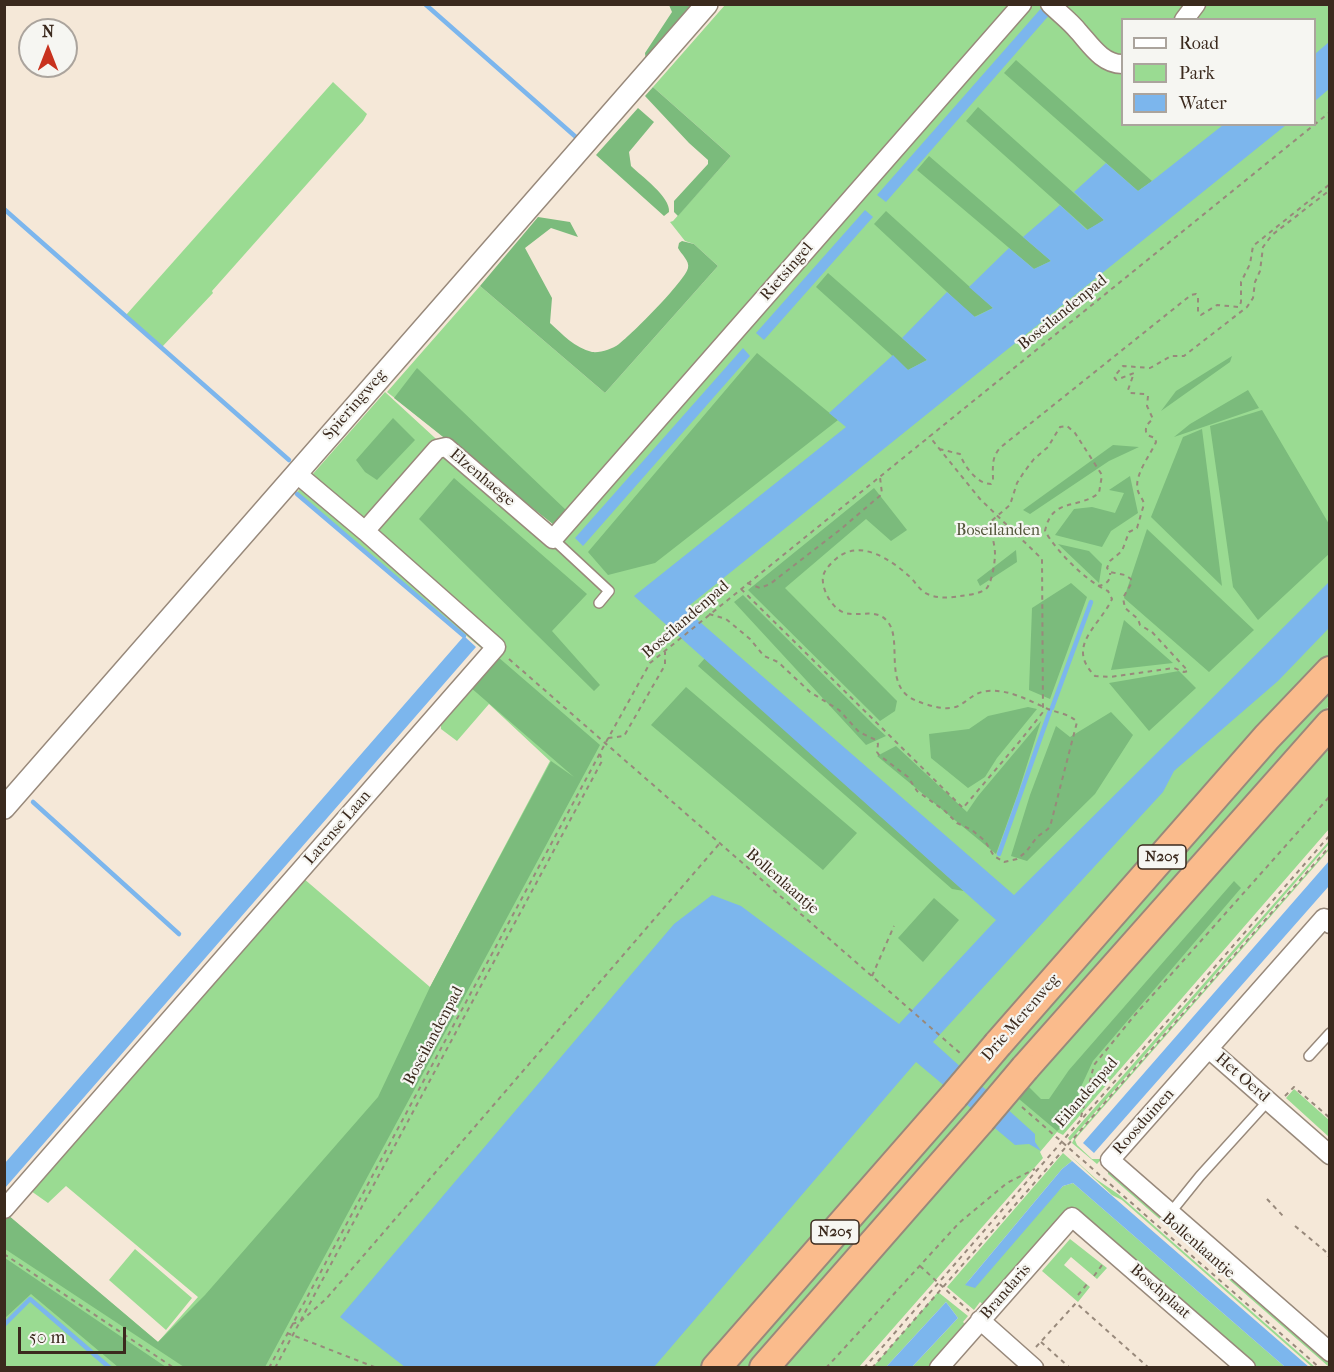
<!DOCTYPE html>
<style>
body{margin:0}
#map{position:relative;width:1334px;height:1372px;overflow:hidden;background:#f5e8d8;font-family:"IM FELL French Canon",serif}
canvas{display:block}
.frame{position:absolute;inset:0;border:6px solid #3b2a1e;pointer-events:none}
.legend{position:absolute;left:1121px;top:18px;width:195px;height:108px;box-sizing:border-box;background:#f6f6f2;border:2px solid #aba49d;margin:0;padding:8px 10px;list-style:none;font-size:18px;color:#3b2a1e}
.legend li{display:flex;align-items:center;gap:12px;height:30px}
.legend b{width:30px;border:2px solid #aba49d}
.north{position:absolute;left:18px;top:18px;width:60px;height:60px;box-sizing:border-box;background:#f6f6f2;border:2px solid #aba49d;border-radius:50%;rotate:0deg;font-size:16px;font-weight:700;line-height:24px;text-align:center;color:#3b2a1e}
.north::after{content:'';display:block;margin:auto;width:21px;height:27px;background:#c8321e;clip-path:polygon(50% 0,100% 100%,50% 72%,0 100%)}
.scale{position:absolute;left:18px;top:1327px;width:108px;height:27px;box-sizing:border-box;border:3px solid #3b2a1e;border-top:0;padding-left:8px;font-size:18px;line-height:21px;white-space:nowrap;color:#3b2a1e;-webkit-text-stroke:4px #f6f6f2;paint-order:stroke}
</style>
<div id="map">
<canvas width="1334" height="1372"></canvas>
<div class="frame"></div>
<ul class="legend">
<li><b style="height:8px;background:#fff"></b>Road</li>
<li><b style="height:16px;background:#9adb92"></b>Park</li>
<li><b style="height:16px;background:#7cb6ed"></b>Water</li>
</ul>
<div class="north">N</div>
<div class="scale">50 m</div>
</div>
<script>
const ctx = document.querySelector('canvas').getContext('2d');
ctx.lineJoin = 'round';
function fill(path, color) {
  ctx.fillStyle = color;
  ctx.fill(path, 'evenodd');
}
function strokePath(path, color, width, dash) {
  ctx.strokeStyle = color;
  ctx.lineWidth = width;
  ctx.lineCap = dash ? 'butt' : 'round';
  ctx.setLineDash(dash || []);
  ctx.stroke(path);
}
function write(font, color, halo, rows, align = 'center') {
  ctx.font = font + ' "IM FELL French Canon",serif';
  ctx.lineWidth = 4.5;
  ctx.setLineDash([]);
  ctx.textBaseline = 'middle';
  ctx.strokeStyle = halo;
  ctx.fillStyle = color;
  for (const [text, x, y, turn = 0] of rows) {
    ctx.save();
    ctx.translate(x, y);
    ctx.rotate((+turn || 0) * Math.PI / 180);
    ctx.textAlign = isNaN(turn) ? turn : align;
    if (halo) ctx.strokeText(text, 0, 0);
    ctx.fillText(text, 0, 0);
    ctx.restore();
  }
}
fill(new Path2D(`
 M725,5H1014L762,291L753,297L555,525L387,392L480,286L605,393L718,266L694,244L685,241L670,222L673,221L731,156L653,87Z
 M1027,5H1329V706L1310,727L1329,736V829L1063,1135L1057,1132L1040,1152L1043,1158L859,1367H5L4,1212L158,1342L198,1297L66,1186L48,1203L31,1191L303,878L430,987L550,761L489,704L457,741L441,729V720L494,659L297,492L385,392L545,539ZM1122,20H1314V124H1122Z
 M333,82L367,114L363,121L212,291L213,293L162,347L126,315Z
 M1329,841V844L1070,1141L1068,1138Z
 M1329,848V850L1077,1137L1075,1140L1077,1145L1092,1159H1100L1195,1052V1048L1198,1050L1097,1164L1072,1143L1075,1137Z
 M1294,1089L1329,1120V1137L1286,1098Z
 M1065,1151L1096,1179L1118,1194L1315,1367H1312L1122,1200L1112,1195Z
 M1063,1153L1072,1161L1062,1169L965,1285L1063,1186L1073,1183L1285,1367H1255L1073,1207L985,1306L980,1302L974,1310L947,1287Z
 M1108,1170L1329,1359V1367L1108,1174Z
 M1070,1239L1107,1268L1097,1279L1071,1257L1064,1265L1090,1287L1078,1302L1042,1271Z
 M135,1249L192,1298L166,1330L109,1280Z
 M938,1292L968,1316L963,1322L967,1326L930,1367H912L958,1318L946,1302L886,1367L872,1368Z`), '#9adb92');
fill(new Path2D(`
 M669,5H695L646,62L645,53L672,12Z
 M1016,60L1152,181L1138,191L1004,73Z
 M653,87L731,156L678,216L674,212V201L708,164V160L689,143L645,96Z
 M978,107L1104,220L1088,230L966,121Z
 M638,108L654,122L629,152L631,166C641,176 671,197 669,212L664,216L596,155Z
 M929,156L1051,261L1034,269L917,170Z
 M886,211L993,308L974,317L874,224Z
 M538,217L570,222L578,237L551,228L525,248L552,298L550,323C562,334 575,348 592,352C601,353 612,349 619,344C631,335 685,281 688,268C690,261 681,254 678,248L679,243L682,241L694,244L718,266L605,393L480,286Z
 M828,273L927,360L908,370L816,287Z
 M757,353L838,420L655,563L608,575L588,552Z
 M1232,356L1230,362L1161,411L1176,391Z
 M417,368L567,511L554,525L394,398Z
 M1248,390L1259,408L1174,437L1190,424Z
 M1262,410L1329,524L1330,553L1258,620L1233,587L1210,426Z
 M393,418L415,440L377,480L365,472L356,460Z
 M1202,429L1222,586L1151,517L1183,437Z
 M1113,445L1139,447L1109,461L1030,514L1023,510Z
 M1130,476L1138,513L1111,531L1102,547L1055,535L1074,509L1092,507L1115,513L1124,493L1109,490Z
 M454,478L587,594L552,631L600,685L594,691L419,519Z
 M874,488L907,530L891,541L866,519L785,588L897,701L895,711L880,721L748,590Z
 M1147,529L1254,630L1209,672L1124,598Z
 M1058,544L1089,551L1102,564L1099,583Z
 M1016,550L1017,562L980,586L977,580Z
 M1071,583L1087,597L1050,699L1029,690L1032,608Z
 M743,595L874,725L886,736L866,745L734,602Z
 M1124,620L1173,663L1111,670Z
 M498,657L600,745L265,1367H184L5,1249V1218L8,1215L158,1342L205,1295L378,1097L430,987L551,761L574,777L470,687Z
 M705,658L964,891L952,889L698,666Z
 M1179,671L1196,688L1149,731L1109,683Z
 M686,687L857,833L823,870L651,725Z
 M1028,707L1037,709L997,758L985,777L968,788L931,758L929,734L969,729L988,716Z
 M1111,712L1133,735L1095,794L1027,861L1011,856L1030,795L1056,726L1070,737Z
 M1041,721L1018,793L996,854L877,756L896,746L967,812L978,796Z
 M1234,881L1241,888L1093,1061L1079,1091L1073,1118L1057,1131L1019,1099L1028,1086L1041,1099H1049L1069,1070Z
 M934,898L959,920L923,962L898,938Z
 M5,1258L166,1367H118L31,1294L5,1318Z`), '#7bbb7c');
fill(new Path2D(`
 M1044,5H1058L886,202L877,195Z
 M1329,42V89L1315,101V54Z
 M1223,125H1286L685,609L1014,895L1329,582V628L1278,681L1174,771L1163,792L933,1042L1035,1134V1142L1041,1151L1029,1144L1015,1145L916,1062L654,1367H405L340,1317L674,924L712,895L741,906L899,1024L996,920L634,596L846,427L829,413L893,355L908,370L927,360L902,338L947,292L975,317L993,308L969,287L1009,248L1034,269L1051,261L1023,237L1060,205L1087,230L1104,220L1074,192L1106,163L1138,191L1152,181Z
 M865,210L873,217L764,340L756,333Z
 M743,348L750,356L583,546L575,538Z
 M464,636L476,647L5,1188V1163Z
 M1329,861V886L1094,1153L1083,1143Z
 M1072,1161L1309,1367H1285L1073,1183L1063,1186L975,1288L965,1285L1062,1169Z
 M946,1302L958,1318L912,1367H886Z`), '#7cb6ed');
strokePath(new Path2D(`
 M425,4L577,138
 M4,209L289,460
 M297,494L464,636
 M1052,708L1091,602
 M33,802L179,934
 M999,854L1050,711
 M4,1325L30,1299L110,1368`), '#7cb6ed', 4.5);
const service = new Path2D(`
 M553,539L609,591L599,603
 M1309,1056L1330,1033
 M1171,1212L1200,1176L1268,1101`);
const minor = new Path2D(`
 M1050,4C1059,13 1070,21 1078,31C1090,44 1102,64 1122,64
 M1184,20L1196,4
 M365,531L437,449L446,447L553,539L1022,4
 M1330,924L1324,918L1110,1160L1330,1352
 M1209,1049L1330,1155
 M4,1209L496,647L365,531L296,473
 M980,1320L1034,1368
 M939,1368L1072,1217L1246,1368`);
const tertiary = new Path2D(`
 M4,808L707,4`);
const trunk = new Path2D(`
 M998,1044L1267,737L1330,671
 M1025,1068L1330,724
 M716,1368L954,1096
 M764,1368L981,1120`);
strokePath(service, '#98897b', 12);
strokePath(minor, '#98897b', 21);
strokePath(tertiary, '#98897b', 24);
strokePath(trunk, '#98897b', 32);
strokePath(new Path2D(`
 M939,449L960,454C964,466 977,484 991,484L993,481C993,467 991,457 1001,447L1191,295L1196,294L1198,296V313L1201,315L1217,305L1239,307L1241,302V282L1250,264L1253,246L1330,184
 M747,583L760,588L770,584L841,529L882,494L880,477
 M1098,586C1105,585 1111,581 1110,573
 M741,589L963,808L1020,741L1043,712L1042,559L980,499L929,436
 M709,614L726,619L750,639L764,656L778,662L810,692L839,710L859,732L876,740L878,744L877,752L879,755L908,777L917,791L945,811L957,823L972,830L985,841L994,856L1004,862L1017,859L1026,852L1037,837L1048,829L1051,823L1077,722C1070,714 1058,713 1048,709C1030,701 1009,689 988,691C975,692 970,699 960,705C949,712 929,706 917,701C881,688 904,639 887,621C876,608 860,617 845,613C832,609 821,589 823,576C825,569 831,563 837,558C860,539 890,559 909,576C914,580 918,588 924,592C934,599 949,598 960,596C968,595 979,594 986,589C992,583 995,562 995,554C995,544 991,533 989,523L1010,505L1017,483L1024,472L1034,459L1048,447L1060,427L1067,426L1075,433L1102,475L1099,493C1077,510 1052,497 1045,531C1057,552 1086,581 1108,591L1112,599C1099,627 1065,646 1095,676L1110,677L1174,668L1184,672L1188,671L1152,632L1140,625L1138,619L1125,608L1123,598L1131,584V579L1125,575L1110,572L1107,568L1110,561L1122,551L1129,532L1137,528L1144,504C1143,499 1139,495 1138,491C1133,476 1151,454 1156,442L1155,438L1147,435C1144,428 1147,424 1153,419L1147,406L1148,396L1145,394L1130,393L1128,390L1134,373L1116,380L1114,377L1123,366L1150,368L1171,356H1184L1247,307L1253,298L1255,282L1260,271L1263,247L1272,235L1330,190
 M509,659L961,1054
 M608,738L624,736L665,665V652
 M872,976L894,926
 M1285,1096L1294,1087L1330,1118
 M1022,1107L1320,1368
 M1081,1117L1094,1065L1134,1016L1330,796
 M1267,1199L1283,1216
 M1295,1226L1325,1251L1329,1257
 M4,1254L174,1368
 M920,1266L969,1311
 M1094,1276L1102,1265
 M1078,1295L1087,1284
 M292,1324L301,1321L326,1299L720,843
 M287,1333L377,1368
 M1041,1342L1070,1368
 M1036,1347L1076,1303L1149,1368
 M269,1368L606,742L650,663L1330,112
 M275,1368L602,761L600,754
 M826,1368L959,1223L1007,1183L1035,1169
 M864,1368L1330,835
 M872,1368L1330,846`), '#98897b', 2, [4.5, 4.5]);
strokePath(service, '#fff', 9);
strokePath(minor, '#fff', 18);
strokePath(tertiary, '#fff', 21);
strokePath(trunk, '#fabb8c', 28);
const trunkBridge = new Path2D(`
 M954,1096L998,1044
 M981,1120L1025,1068`);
strokePath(trunkBridge, '#98897b', 32, []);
strokePath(trunkBridge, '#fabb8c', 28);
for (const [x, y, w] of [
 [1162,857,48],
 [835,1232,48]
]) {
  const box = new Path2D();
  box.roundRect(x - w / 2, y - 12, w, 24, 4.5);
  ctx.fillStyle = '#f6f6f2';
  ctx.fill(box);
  strokePath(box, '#3b2a1e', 1.5);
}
write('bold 15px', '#3b2a1e', null, [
 ["N205",1162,857],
 ["N205",835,1232]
]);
write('16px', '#3b2a1e', '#f6f6f2', [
 ["Rietsingel",787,272,-49],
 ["Boseilandenpad",1063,313,-39],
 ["Spieringweg",355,405,-49],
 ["Elzenhaege",482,478,40],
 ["Boseilandenpad",686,620,-41],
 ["Larense Laan",338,828,-49],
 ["Bollenlaantje",782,882,41],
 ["Drie Merenweg",1021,1018,-49],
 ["Boseilandenpad",434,1036,-62],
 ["Het Oerd",1242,1078,41],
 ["Eilandenpad",1087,1093,-49],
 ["Roosduinen",1144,1122,-48],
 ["Bollenlaantje",1198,1246,41],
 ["Brandaris",1006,1292,-49],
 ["Boschplaat",1160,1292,41]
]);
write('16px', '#53563b', '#f6f6f2', [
 ["Boseilanden",998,531]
]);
</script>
